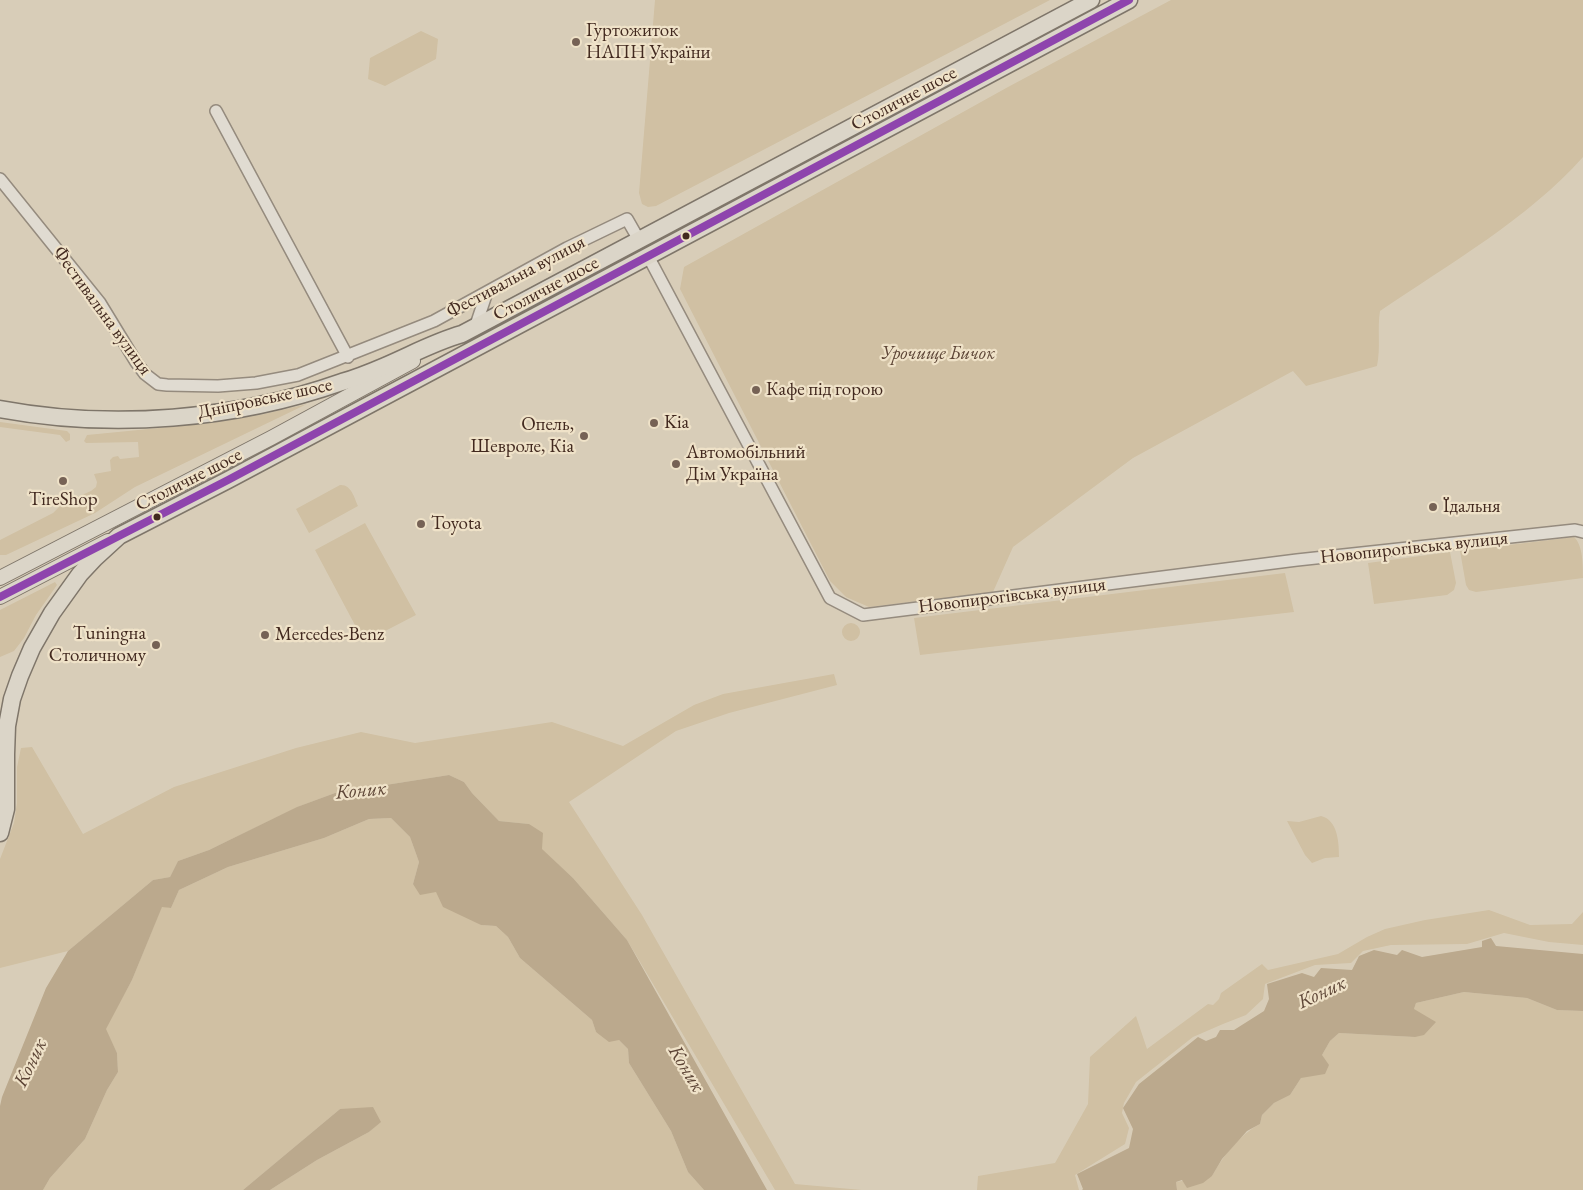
<!DOCTYPE html>
<meta charset="utf-8">
<style>
body{margin:0}
canvas{display:block;background:#d8cdb8}
</style>
<canvas width="1583" height="1190"></canvas>
<script>
const ctx = document.querySelector('canvas').getContext('2d');
ctx.lineJoin = 'round';
function fill(path, color) {
  ctx.fillStyle = color;
  ctx.fill(path, 'evenodd');
}
function strokePath(path, color, width, dash) {
  ctx.strokeStyle = color;
  ctx.lineWidth = width;
  ctx.lineCap = dash ? 'butt' : 'round';
  ctx.setLineDash(dash || []);
  ctx.stroke(path);
}
function write(font, color, halo, rows, align = 'center') {
  ctx.font = font + ' "EB Garamond",serif';
  ctx.lineWidth = 4.5;
  ctx.setLineDash([]);
  ctx.textBaseline = 'middle';
  ctx.strokeStyle = halo;
  ctx.fillStyle = color;
  for (const [text, x, y, turn = 0] of rows) {
    ctx.save();
    ctx.translate(x, y);
    ctx.rotate((+turn || 0) * Math.PI / 180);
    ctx.textAlign = isNaN(turn) ? turn : align;
    if (halo) ctx.strokeText(text, 0, 0);
    ctx.fillText(text, 0, 0);
    ctx.restore();
  }
}
fill(new Path2D(`
 M655,0H1050L656,206L648,207L642,204L639,193Z
 M1171,0H1583V157C1528,219 1449,264 1380,311C1377,329 1381,347 1377,366L1306,386L1293,371L1133,458L1013,547L993,592L869,607L846,597L830,581L680,289L684,267L1008,87Z
 M421,31L438,39L436,59L385,86L368,79L370,58Z
 M307,404L135,487L95,513L6,555H0V540L53,513L63,503L91,491L96,487L97,482L94,474L111,471L110,460L113,457L118,456L120,459L139,457L138,442L86,443L84,441L87,435L210,423L260,415Z
 M0,422L67,431L70,434V440L66,442L60,435L0,427Z
 M340,485C351,484 354,497 358,506L309,533L296,509Z
 M365,523L416,615L364,642L315,550Z
 M1574,537C1583,545 1583,565 1583,578L1476,592L1469,590L1466,585L1460,551Z
 M1450,552L1456,583L1454,590L1447,595L1374,604L1368,563Z
 M1285,573L1294,612L920,655L914,618Z
 M55,582L57,585L36,615L24,638L14,651L0,657V610Z
 M842 632a9 9 0 1 1 18 0a9 9 0 1 1-18 0Z
 M834,674L837,685L729,713L676,731L569,802L642,915L795,1184L862,1190H775L627,940L573,878L541,849L529,824L499,821L472,793L464,782L449,775L335,793L300,806L209,850L178,861L170,877L153,880L68,951L0,968V859L14,823L17,803V767L21,748L32,747L83,834L174,787L296,748L361,732L415,743L552,722L623,746L694,705L723,694Z
 M1321,816C1338,820 1339,843 1339,857L1325,858L1312,863L1305,855L1287,821L1299,822Z
 M391,818L410,837L419,862L413,884L436,891L481,925L496,926L508,937L520,958L592,1020L596,1032L619,1040L628,1049L629,1063L671,1131L688,1172L704,1190H270L317,1160L369,1132L380,1122L340,1109L243,1190H43L50,1178L85,1139L107,1090L118,1072L117,1053L105,1029L132,980L162,906L171,908L179,890L228,867L324,838L369,819Z
 M1489,910L1530,925L1572,924L1583,912V945L1549,942L1504,933L1467,944L1391,945L1363,951L1351,963L1315,965L1265,984L1263,999L1246,1015L1223,1024L1193,1037L1136,1082L1124,1103L1122,1113L1129,1128L1125,1144L1075,1175L1079,1190H977L978,1176L1055,1163L1088,1104L1090,1057L1136,1016L1147,1049L1208,1004L1213,1005L1219,999L1221,993L1262,964L1268,970L1338,954L1367,937L1385,929L1425,920Z
 M1464,992L1527,998L1557,1010L1583,1011V1190H1177L1176,1182L1212,1176C1223,1156 1239,1135 1260,1124L1262,1115L1274,1103L1290,1095L1301,1078L1322,1055L1330,1041L1339,1033L1415,1037L1414,1009L1416,1003Z`), '#d0c0a3');
fill(new Path2D(`
 M449,775L464,782L472,793L499,821L529,824L543,833L542,849L573,878L627,940L767,1190H704L688,1172L671,1131L629,1063L628,1049L619,1040L609,1042L596,1032L592,1020L520,958L508,937L496,926L481,925L443,907L436,892L420,895L413,884L419,862L410,837L391,818L369,819L324,838L228,867L179,890L171,908L162,907L132,980L106,1029L117,1053L118,1072L107,1090L85,1139L50,1178L43,1190H0V1106L2,1097L46,988L68,951L153,880L170,877L178,861L209,850L297,807L335,793Z
 M1491,938L1496,946L1583,954V1011L1557,1010L1527,998L1464,992L1416,1003L1414,1009L1436,1022L1424,1035L1415,1037L1339,1033L1330,1041L1322,1055L1329,1065L1325,1074L1301,1078L1290,1095L1274,1103L1262,1115L1260,1124L1247,1131L1222,1159L1212,1176L1203,1183L1187,1188L1182,1180L1176,1182L1177,1190H1082L1083,1189L1077,1174L1129,1148L1133,1129L1123,1108L1139,1084L1198,1037L1206,1041L1216,1037L1220,1030H1234L1264,1011L1269,999L1267,984L1302,973L1314,977L1321,968L1352,970L1359,956L1374,950L1397,955L1402,950L1422,957L1482,947V941Z
 M373,1107L381,1122L369,1132L317,1160L270,1190H243L340,1109Z`), '#bba98d');
const minor = new Path2D(`
 M216,111L348,357
 M0,179L100,303L136,362L145,374L158,384L167,385L218,386L256,383L298,375L434,321L567,248L627,219L639,240
 M648,256L830,598L863,615L1297,560L1575,530L1583,532
 M475,328L487,292`);
const major = new Path2D(`
 M0,578L271,438L413,361
 M0,597L108,541`);
const highway = new Path2D(`
 M0,409C113,430 234,420 342,382C356,378 371,372 385,366C411,355 434,342 462,334L1091,0
 M0,833L6,809V754L7,726L12,699L20,676L32,648L52,613L80,574L95,558L119,536L228,480L1129,0`);
strokePath(minor, '#958b7e', 14);
strokePath(major, '#7f766a', 16);
strokePath(highway, '#7f766a', 19);
strokePath(minor, '#e0dbd1', 11);
strokePath(major, '#dbd5c8', 14);
strokePath(highway, '#dbd5c8', 16);
strokePath(new Path2D(`
 M0,597L228,480L1129,0`), '#8e44ad', 8);
for (const [x, y, r, color] of [
 [576,42,5,"#766255"],
 [686,236,4.5,"#42291f"],
 [756,390,5,"#766255"],
 [654,423,5,"#766255"],
 [584,436,5,"#766255"],
 [676,464,5,"#766255"],
 [63,481,5,"#766255"],
 [1433,507,5,"#766255"],
 [157,517,4.5,"#42291f"],
 [421,524,5,"#766255"],
 [265,635,5,"#766255"],
 [156,645,5,"#766255"]
]) {
  const dot = new Path2D();
  dot.arc(x, y, r, 0, 2 * Math.PI);
  ctx.fillStyle = color;
  ctx.fill(dot);
  strokePath(dot, '#efe2c8', 2);
}
write('19px', '#42291f', '#efe2c8', [
 ["Гуртожиток",586,31],
 ["НАПН України",586,53],
 ["Кафе під горою",766,390],
 ["Kia",664,423],
 ["Опель,",574,425,"right"],
 ["Шевроле, Кіа",574,447,"right"],
 ["Автомобільний",686,453],
 ["Дім Україна",686,475],
 ["TireShop",63,500,"center"],
 ["Їдальня",1443,507],
 ["Toyota",431,524],
 ["Tuningна",146,634,"right"],
 ["Столичному",146,656,"right"],
 ["Mercedes-Benz",275,635]
], 'left');
write('19px', '#42291f', '#efe2c8', [
 ["Столичне шосе",904,99,-28],
 ["Фестивальна вулиця",516,277,-28],
 ["Столичне шосе",546,289,-28],
 ["Фестивальна вулиця",102,311,54],
 ["Дніпровське шосе",265,399,-12],
 ["Столичне шосе",189,480,-27],
 ["Новопирогівська вулиця",1414,548,-6],
 ["Новопирогівська вулиця",1012,596,-7]
]);
write('italic 19px', '#5d4536', '#efe2c8', [
 ["Урочище Бичок",938,354]
]);
write('italic 20px', '#5d4536', '#efe2c8', [
 ["Коник",361,791,-5],
 ["Коник",1322,993,-25],
 ["Коник",31,1063,-64],
 ["Коник",686,1069,59]
]);
</script>
